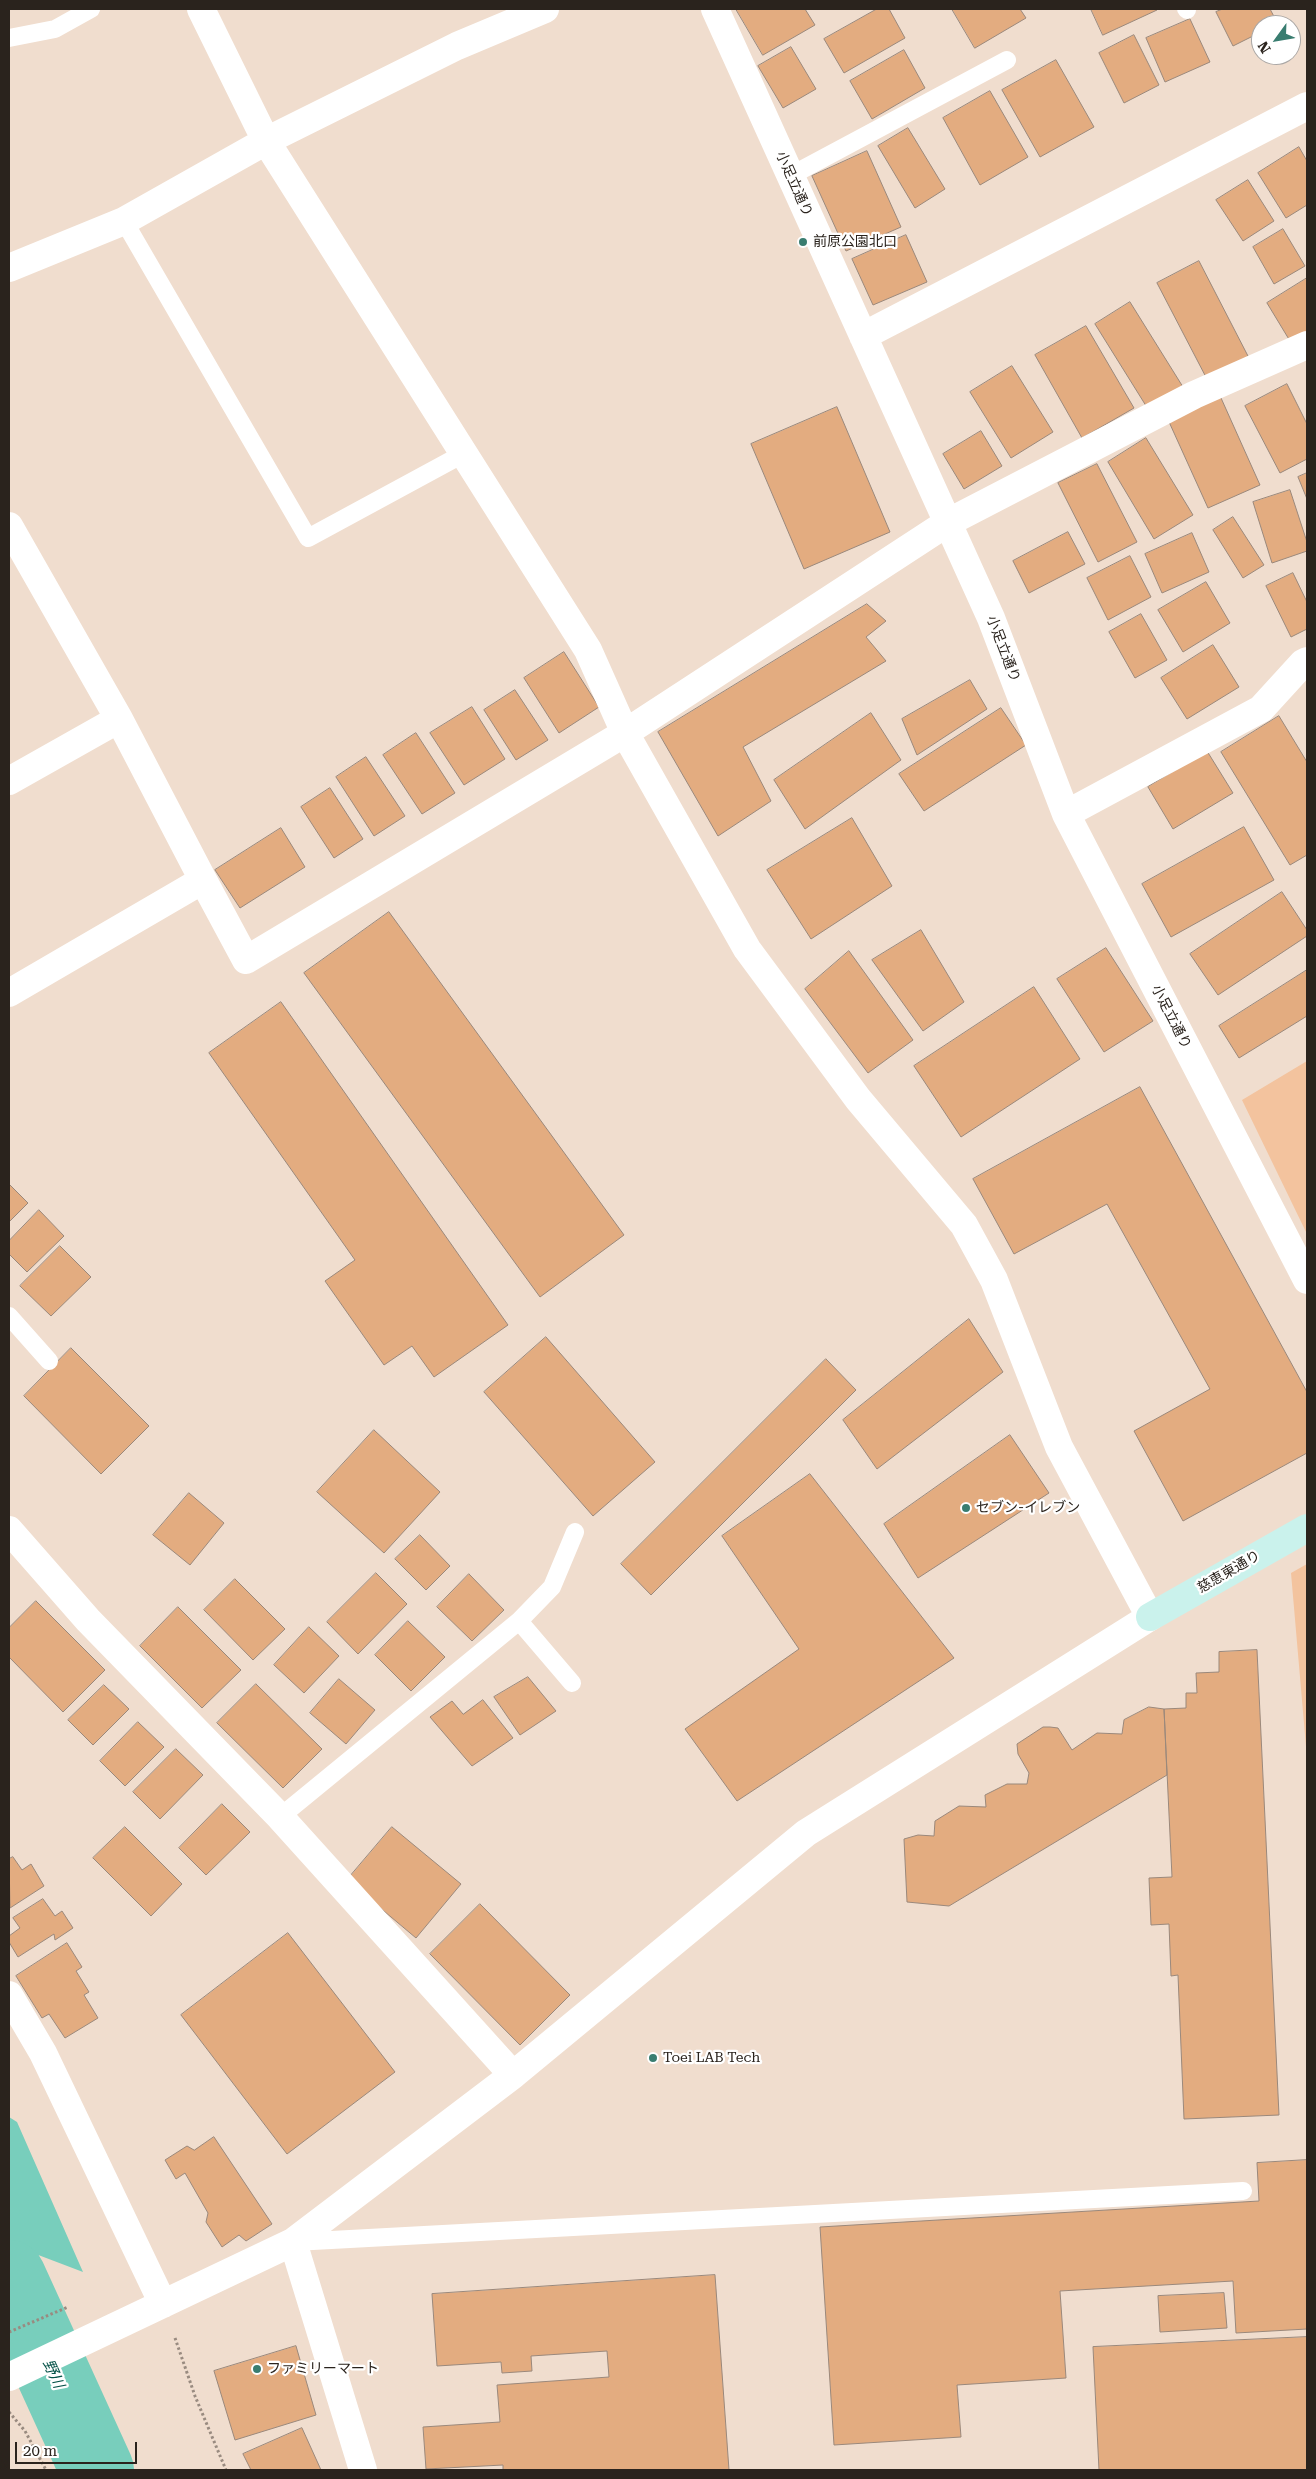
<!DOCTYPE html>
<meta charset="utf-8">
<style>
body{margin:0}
#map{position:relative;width:1316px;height:2479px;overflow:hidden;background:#f0ddce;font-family:"Roboto Serif",serif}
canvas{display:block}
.frame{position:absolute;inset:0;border:10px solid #2a231d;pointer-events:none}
.north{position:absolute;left:1251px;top:15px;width:50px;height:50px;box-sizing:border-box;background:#fff;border:1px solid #aaa7a5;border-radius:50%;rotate:238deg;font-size:14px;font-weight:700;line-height:20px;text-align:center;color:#2a231d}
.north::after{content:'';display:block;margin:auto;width:18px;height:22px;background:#397d70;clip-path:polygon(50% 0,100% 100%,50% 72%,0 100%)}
.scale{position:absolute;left:15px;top:2442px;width:122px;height:22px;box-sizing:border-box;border:2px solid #2a231d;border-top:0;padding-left:6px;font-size:15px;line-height:18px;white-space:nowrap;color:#2a231d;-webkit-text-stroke:4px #fff;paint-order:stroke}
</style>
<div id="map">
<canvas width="1316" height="2479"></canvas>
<div class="frame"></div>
<div class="north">N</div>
<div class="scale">20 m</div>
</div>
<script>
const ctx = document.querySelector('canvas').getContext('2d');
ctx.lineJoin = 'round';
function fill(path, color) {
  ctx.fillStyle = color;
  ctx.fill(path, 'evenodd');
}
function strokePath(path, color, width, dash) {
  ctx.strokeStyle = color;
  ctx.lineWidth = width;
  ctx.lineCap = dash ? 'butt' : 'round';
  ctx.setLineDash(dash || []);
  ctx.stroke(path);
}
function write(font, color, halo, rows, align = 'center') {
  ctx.font = font + ' "Roboto Serif","Noto Sans JP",serif';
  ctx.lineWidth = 4.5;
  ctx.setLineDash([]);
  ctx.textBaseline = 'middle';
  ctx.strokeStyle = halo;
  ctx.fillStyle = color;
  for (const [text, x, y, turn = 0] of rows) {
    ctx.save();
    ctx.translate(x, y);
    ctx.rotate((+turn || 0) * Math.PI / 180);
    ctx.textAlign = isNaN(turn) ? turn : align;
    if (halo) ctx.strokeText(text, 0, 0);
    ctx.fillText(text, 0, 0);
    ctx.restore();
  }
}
fill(new Path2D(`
 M1307,1061V1234L1242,1100Z
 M1307,1564V1758L1291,1573Z`), '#f3c39e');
fill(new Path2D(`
 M9,2117L17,2122L83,2272L12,2245L31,2298L9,2307Z
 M72,2374L114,2470H88L44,2389Z`), '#78cebc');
strokePath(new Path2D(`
 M9,2277L97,2470`), '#78cebc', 74);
const building = new Path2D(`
 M736,9H805L815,25L763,55Z
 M877,9H889L905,38L844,73L824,39Z
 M952,9H1020L1026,18L975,48Z
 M1091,9H1157V10L1103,35Z
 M1223,9H1270L1278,24L1261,25V32L1233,46L1216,12Z
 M1190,19L1210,62L1165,82L1146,38Z
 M1134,35L1159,85L1124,103L1099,53Z
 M791,47L816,89L783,108L758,66Z
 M904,50L925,88L872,119L850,81Z
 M1056,60L1094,127L1040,157L1002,90Z
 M990,91L1028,157L980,185L943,118Z
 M908,128L945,189L915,208L878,146Z
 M1299,147L1307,161V205L1286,218L1258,173Z
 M867,151L901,227L846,251L812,176Z
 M1248,180L1274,221L1243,241L1216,200Z
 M1283,229L1305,266L1274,284L1253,247Z
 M906,235L927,282L873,305L852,259Z
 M1199,261L1249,358L1208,381L1157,283Z
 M1307,278V331L1290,341L1267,303Z
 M1130,302L1183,387L1148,409L1095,324Z
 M1086,326L1134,408L1082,438L1035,355Z
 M1012,366L1053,432L1011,458L970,392Z
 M1287,384L1307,424V459L1280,473L1245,406Z
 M1217,389L1260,485L1208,508L1165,413Z
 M837,407L890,532L804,569L751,444Z
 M981,431L1002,466L964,489L943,454Z
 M1146,438L1193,515L1154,539L1108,462Z
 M1097,464L1137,542L1098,562L1058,483Z
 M1307,473V499L1298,477Z
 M1290,490L1307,542V551L1272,563L1253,502Z
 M1233,517L1264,565L1243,578L1213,530Z
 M1068,532L1085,564L1029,593L1013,561Z
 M1192,533L1209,572L1162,593L1145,554Z
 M1130,556L1151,597L1108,620L1087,578Z
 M1293,573L1307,602V629L1291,637L1266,586Z
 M1206,582L1230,623L1183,652L1158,610Z
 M867,604L886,621L866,637L886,661L743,747L771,801L718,836L658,732Z
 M1141,614L1167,660L1135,678L1109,632Z
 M1213,645L1239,687L1187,719L1161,678Z
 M564,652L599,707L559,733L524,678Z
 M970,680L987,709L917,755L902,719Z
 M515,690L548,740L516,760L484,710Z
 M472,707L505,759L464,785L430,733Z
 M1001,708L1026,745L924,811L899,774Z
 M871,713L901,760L805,829L774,780Z
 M1279,716L1307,762V855L1290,865L1221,752Z
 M416,733L455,793L422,814L383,755Z
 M1207,751L1233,793L1173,829L1148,787Z
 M366,757L405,816L374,836L336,777Z
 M330,788L363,839L334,858L301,807Z
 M852,818L892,886L811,939L767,870Z
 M1244,827L1274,880L1171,937L1142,884Z
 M281,828L305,867L240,908L215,870Z
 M1282,892L1307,930V936L1218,995L1190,954Z
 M389,912L624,1235L540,1297L304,973Z
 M921,930L964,1002L923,1031L872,960Z
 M1106,948L1153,1021L1104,1052L1057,979Z
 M849,951L913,1040L868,1073L805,989Z
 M1307,970V1016L1239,1058L1219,1026Z
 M1034,987L1080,1059L961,1137L914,1066Z
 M281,1002L508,1325L434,1377L412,1346L384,1365L325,1281L355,1260L209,1053Z
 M1140,1087L1307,1392V1453L1183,1521L1134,1431L1210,1389L1107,1204L1014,1254L973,1179Z
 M9,1184L28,1203L9,1222Z
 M39,1210L64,1236L27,1272L9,1254V1241Z
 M60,1246L91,1277L51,1316L20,1286Z
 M969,1319L1003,1372L877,1469L843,1420Z
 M546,1337L655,1462L593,1516L484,1392Z
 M71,1348L149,1426L101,1474L24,1396Z
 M826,1359L856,1390L651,1595L621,1564Z
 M374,1430L440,1492L384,1553L317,1492Z
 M1010,1435L1049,1493L918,1578L884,1524Z
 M810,1474L954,1658L737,1801L685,1729L799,1649L722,1536Z
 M189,1493L224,1523L190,1565L153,1535Z
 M420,1535L450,1566L426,1590L395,1559Z
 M376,1573L407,1604L358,1654L327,1622Z
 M469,1574L504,1610L472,1641L437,1607Z
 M235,1579L285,1629L253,1660L204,1610Z
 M36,1601L105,1670L63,1712L9,1657V1628Z
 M178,1607L241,1670L202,1708L140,1646Z
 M408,1621L445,1657L411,1691L375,1655Z
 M309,1627L339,1656L304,1693L274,1665Z
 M1257,1650L1279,2115L1184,2119L1178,1975L1171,1976L1169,1924L1151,1925L1149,1878L1172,1877L1164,1709L1186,1708V1693H1197L1196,1673L1219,1672V1652Z
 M528,1677L556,1711L520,1735L494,1697Z
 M339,1679L375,1710L346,1744L310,1713Z
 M256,1684L322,1749L283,1788L217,1723Z
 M104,1685L129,1709L93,1745L68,1720Z
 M483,1700L513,1738L472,1766L430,1717L452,1701L463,1714Z
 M1149,1707L1164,1709L1167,1775L949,1906L907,1902L904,1839L918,1835L934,1836L935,1821L959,1806L986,1807L985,1795L1007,1784H1027L1029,1773L1018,1754L1017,1744L1043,1727H1050L1058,1728L1072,1750L1097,1733L1122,1734L1124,1720Z
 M138,1722L164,1747L125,1786L100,1761Z
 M176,1749L203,1775L160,1819L133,1792Z
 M222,1804L250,1832L206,1875L179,1848Z
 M125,1827L182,1884L151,1916L93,1858Z
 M392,1827L461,1884L416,1938L347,1880Z
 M13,1857L22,1870L31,1864L44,1886L10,1908L9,1859Z
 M43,1899L55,1916L62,1911L73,1928L55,1940L54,1934L18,1957L9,1942V1936L20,1928L13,1918Z
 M480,1904L570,1995L520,2045L430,1954Z
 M288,1933L395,2072L287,2154L181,2015Z
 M67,1943L82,1967L76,1971L89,1992L84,1995L98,2018L65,2038L49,2014L42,2018L16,1976Z
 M214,2137L272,2224L246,2241L239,2235L222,2247L206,2222L208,2213L185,2173L176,2179L165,2160L187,2146L194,2150Z
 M1307,2160V2329L1236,2333L1233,2281L1060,2291L1066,2378L957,2385L961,2437L834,2445L820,2227L1259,2201L1257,2163Z
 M715,2275L729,2470H503V2465L426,2469L423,2427L500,2422L497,2385L609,2377L607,2351L531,2356L532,2371L502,2373L501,2362L437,2366L432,2294Z
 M1224,2293L1227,2328L1160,2332L1158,2296Z
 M1307,2337V2470H1099L1093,2347Z
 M296,2346L316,2415L235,2440L214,2371Z
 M302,2428L321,2470H251L243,2454Z`);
fill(building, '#e3ac80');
strokePath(building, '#9a887b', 1);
strokePath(new Path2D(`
 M9,2332L68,2307
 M175,2338L195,2396L226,2470
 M9,2412L25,2431L46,2470`), '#998b80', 3, [2.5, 2.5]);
strokePath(new Path2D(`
 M1186,9L1187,10
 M9,38L55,29L91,9
 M790,176L1007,60
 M124,221L308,538L463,454
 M9,1316L49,1361
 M519,1621L572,1683
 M280,1817L519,1621L552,1587L575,1532
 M294,2242L1243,2191`), '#fff', 18);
strokePath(new Path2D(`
 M715,9L991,618L1066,814L1307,1280
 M9,268L124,221L266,141L457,46L545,9
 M863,336L1307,106
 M9,526L119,719L203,880L9,993
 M9,781L119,719
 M1066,814L1261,709L1303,663L1307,661
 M203,880L246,960L625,733L947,523L1194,395L1307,345
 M9,1530L88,1620L280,1817L513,2075
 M9,1995L43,2053L163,2304
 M293,2242L363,2470
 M9,2377L293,2242L513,2075L806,1833L1150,1617L1059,1447L994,1280L964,1225L858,1099L747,949L625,733L588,650L266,141L201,9`), '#fff', 28);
strokePath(new Path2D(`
 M1150,1617L1307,1528`), '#caf2ec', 28);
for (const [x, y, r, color] of [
 [803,242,5,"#397d70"],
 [966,1508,5,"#397d70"],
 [653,2058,5,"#397d70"],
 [257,2369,5,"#397d70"]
]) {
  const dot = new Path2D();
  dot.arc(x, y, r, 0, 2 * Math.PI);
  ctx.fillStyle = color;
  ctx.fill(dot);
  strokePath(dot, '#fff', 2);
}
write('14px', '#2a231d', '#fff', [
 ["小足立通り",794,184,66],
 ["小足立通り",1003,649,69],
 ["小足立通り",1171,1017,63],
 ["慈恵東通り",1229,1572,-30]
]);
write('14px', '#2a231d', '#fff', [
 ["前原公園北口",813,242],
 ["セブン-イレブン",976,1508],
 ["Toei LAB Tech",663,2058],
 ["ファミリーマート",267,2369]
], 'left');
write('italic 15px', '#045247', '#fff', [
 ["野川",53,2374,65]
]);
</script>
